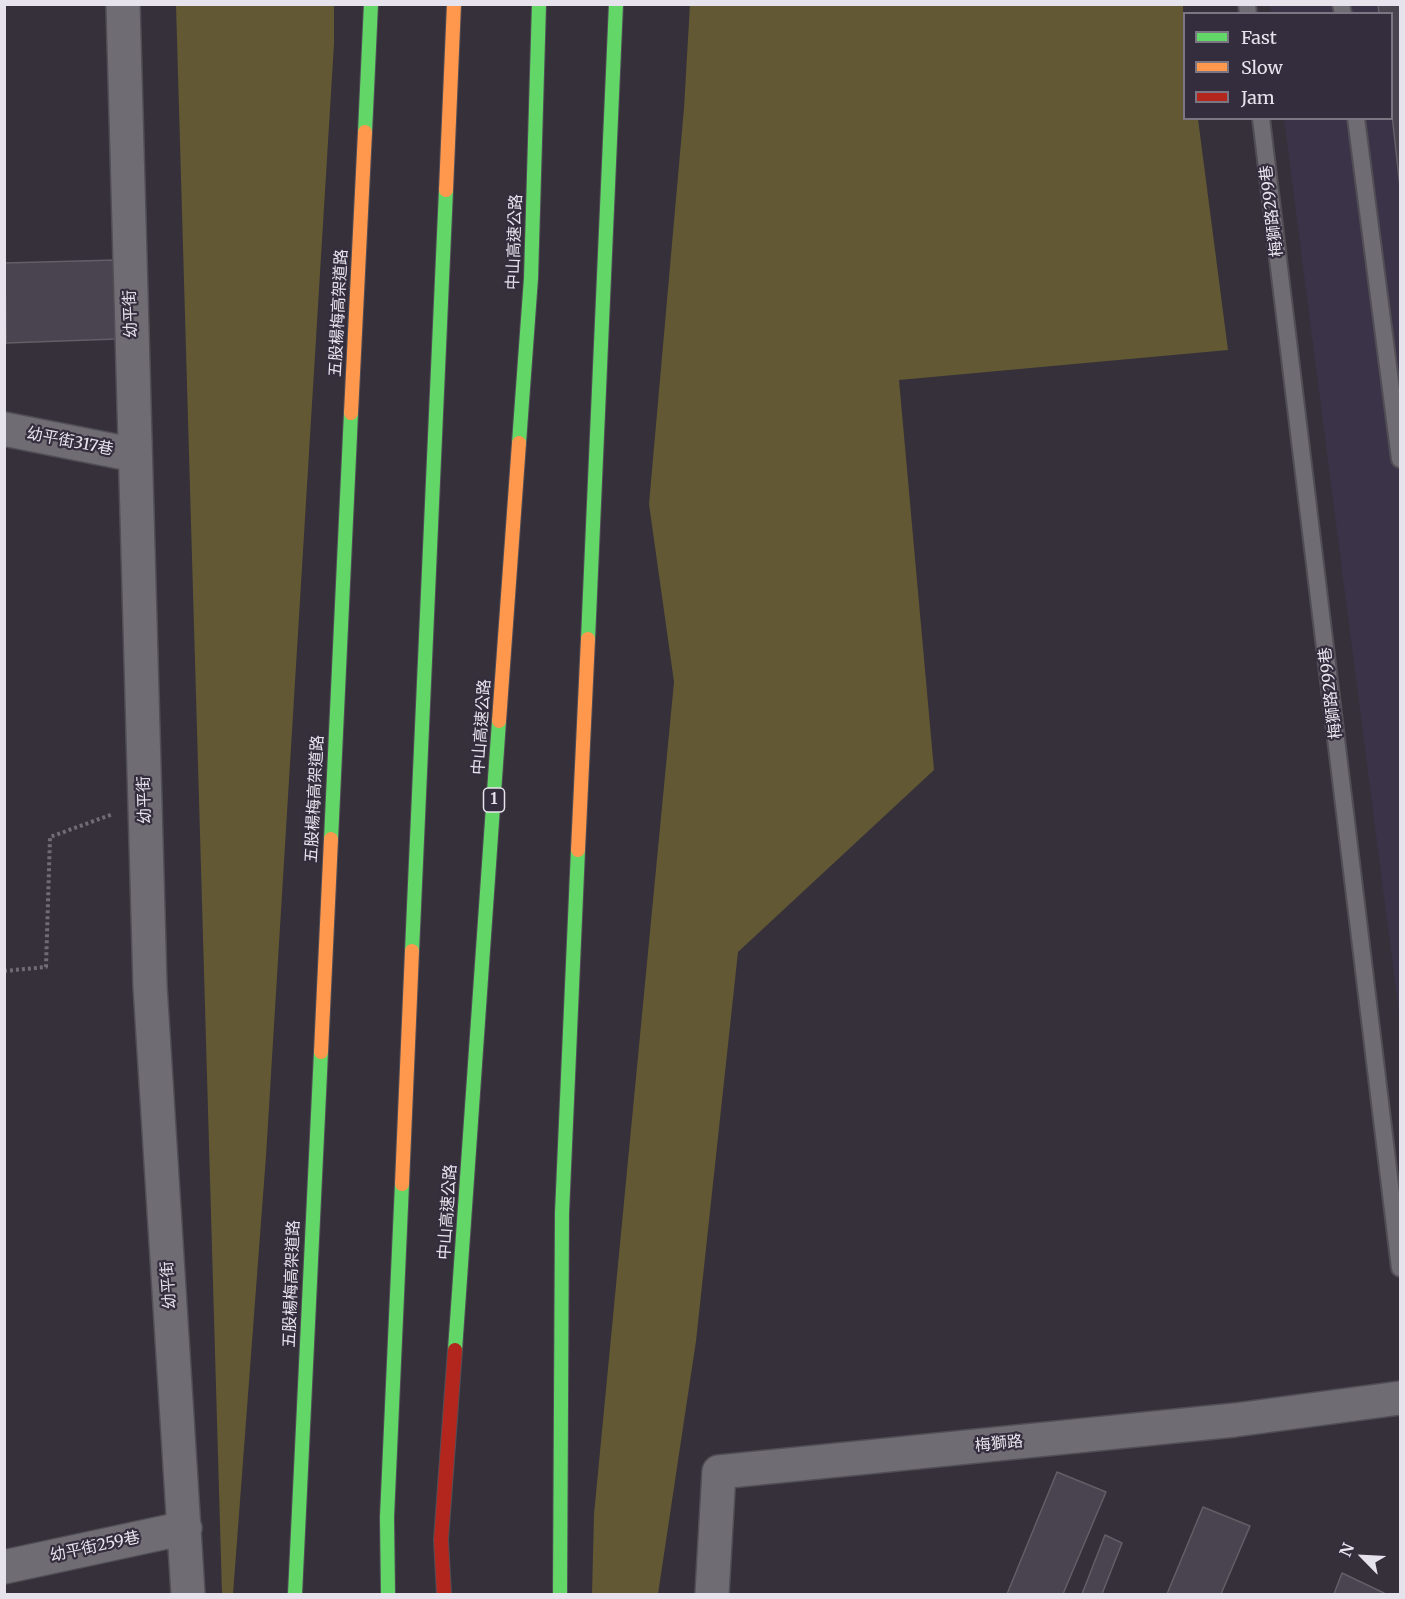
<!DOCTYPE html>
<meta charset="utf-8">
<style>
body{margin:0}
#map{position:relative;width:1405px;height:1599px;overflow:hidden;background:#35303a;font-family:Merriweather,serif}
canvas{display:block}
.frame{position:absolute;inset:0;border:6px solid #e7e3ed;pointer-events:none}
.legend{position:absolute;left:1183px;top:12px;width:210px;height:108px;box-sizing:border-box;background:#342d3d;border:2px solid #7c7683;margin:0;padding:8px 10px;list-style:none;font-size:18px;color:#e7e3ed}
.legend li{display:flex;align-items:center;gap:12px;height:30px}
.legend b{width:30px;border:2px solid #7c7683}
.north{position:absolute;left:1333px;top:1527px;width:60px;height:60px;-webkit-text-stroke:4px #342d3d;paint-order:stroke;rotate:294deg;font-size:16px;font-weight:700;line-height:24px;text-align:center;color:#e7e3ed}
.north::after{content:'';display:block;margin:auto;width:21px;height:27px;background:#e7e3ed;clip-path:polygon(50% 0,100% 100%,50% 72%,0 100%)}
</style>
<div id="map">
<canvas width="1405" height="1599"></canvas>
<div class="frame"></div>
<ul class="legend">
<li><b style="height:8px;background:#63d668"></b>Fast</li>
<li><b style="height:8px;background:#ff974d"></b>Slow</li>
<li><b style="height:8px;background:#b3261e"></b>Jam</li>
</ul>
<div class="north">N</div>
</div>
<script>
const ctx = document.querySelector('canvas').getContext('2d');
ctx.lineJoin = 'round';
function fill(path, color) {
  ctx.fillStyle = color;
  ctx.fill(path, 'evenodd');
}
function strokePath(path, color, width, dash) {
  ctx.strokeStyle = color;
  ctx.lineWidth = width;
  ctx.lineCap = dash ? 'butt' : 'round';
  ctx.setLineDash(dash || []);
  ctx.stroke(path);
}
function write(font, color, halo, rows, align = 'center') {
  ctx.font = font + ' Merriweather,"Noto Sans TC",serif';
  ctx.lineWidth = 4.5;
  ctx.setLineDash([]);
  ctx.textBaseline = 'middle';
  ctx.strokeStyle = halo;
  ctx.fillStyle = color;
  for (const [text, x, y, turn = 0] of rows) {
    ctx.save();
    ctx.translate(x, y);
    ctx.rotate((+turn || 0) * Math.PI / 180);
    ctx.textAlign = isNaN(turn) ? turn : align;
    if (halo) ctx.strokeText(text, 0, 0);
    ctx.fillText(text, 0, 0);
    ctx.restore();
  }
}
fill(new Path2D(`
 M1270,5H1400V1021L1284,119L1392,118V14L1271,13Z`), '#3b3347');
fill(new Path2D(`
 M690,4L1183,5L1184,118L1198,119L1228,350L899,380L934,770L738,952L696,1341L658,1594H592L594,1514L674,682L649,504L684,108Z
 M176,5H334V44L266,1156L233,1594H222Z`), '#625833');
const building = new Path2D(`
 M1378,4H1400V187L1392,115V14H1379Z
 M116,260L117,339L6,343L5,263Z
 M1057,1472L1106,1492L1063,1594H1007Z
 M1203,1507L1250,1526L1221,1594H1167Z
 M1105,1535L1122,1543L1102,1594H1082Z
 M1342,1573L1384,1593L1383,1594H1334Z`);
fill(building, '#49444f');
strokePath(building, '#635f67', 1.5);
const lane = new Path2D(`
 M1247,4L1248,14
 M1341,4L1343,14
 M1261,118L1400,1268
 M1356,118L1400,459`);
const street = new Path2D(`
 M123,4L150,986L188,1594
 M4,429L135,455
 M4,1567L185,1528
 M712,1594L719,1472L1235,1420L1400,1398`);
const fast = new Path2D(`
 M365,132L371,4
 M519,443L531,278L539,4
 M588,639L616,4
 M331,839L351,413
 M412,951L446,190
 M455,1350L499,721
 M295,1594L321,1052
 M388,1594L387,1517L402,1184
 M560,1594L562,1213L578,850`);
const slow = new Path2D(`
 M446,190L454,4
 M351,413L365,132
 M499,721L519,443
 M578,850L588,639
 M321,1052L331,839
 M402,1184L412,951`);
const jam = new Path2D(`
 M444,1594L441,1540L455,1350`);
strokePath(lane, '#514e56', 20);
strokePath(street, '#514e56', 36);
strokePath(fast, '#514e56', 16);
strokePath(slow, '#514e56', 16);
strokePath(jam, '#514e56', 16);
strokePath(new Path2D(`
 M4,971L46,967L50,837L113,814`), '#706c73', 4, [3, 3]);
strokePath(lane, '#706c74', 16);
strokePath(street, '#706c74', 33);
strokePath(fast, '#63d668', 14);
strokePath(slow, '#ff974d', 14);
strokePath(jam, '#b3261e', 14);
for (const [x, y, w] of [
 [494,800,21]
]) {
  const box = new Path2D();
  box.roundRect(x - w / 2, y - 12, w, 24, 4.5);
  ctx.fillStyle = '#342d3d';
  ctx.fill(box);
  strokePath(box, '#e7e3ed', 1.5);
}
write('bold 15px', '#e7e3ed', null, [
 ["1",494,800]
]);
write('16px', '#e7e3ed', '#342d3d', [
 ["梅獅路299巷",1272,211,-97],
 ["中山高速公路",515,242,-88],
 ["五股楊梅高架道路",339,313,-87],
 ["幼平街",131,314,-92],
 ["幼平街317巷",70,442,11],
 ["梅獅路299巷",1331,693,-97],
 ["中山高速公路",482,727,-86],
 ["五股楊梅高架道路",315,799,-87],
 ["幼平街",145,800,-92],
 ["中山高速公路",448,1212,-86],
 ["五股楊梅高架道路",292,1284,-88],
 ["幼平街",169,1285,-94],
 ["梅獅路",999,1444,-6],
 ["幼平街259巷",95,1547,-12]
]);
</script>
